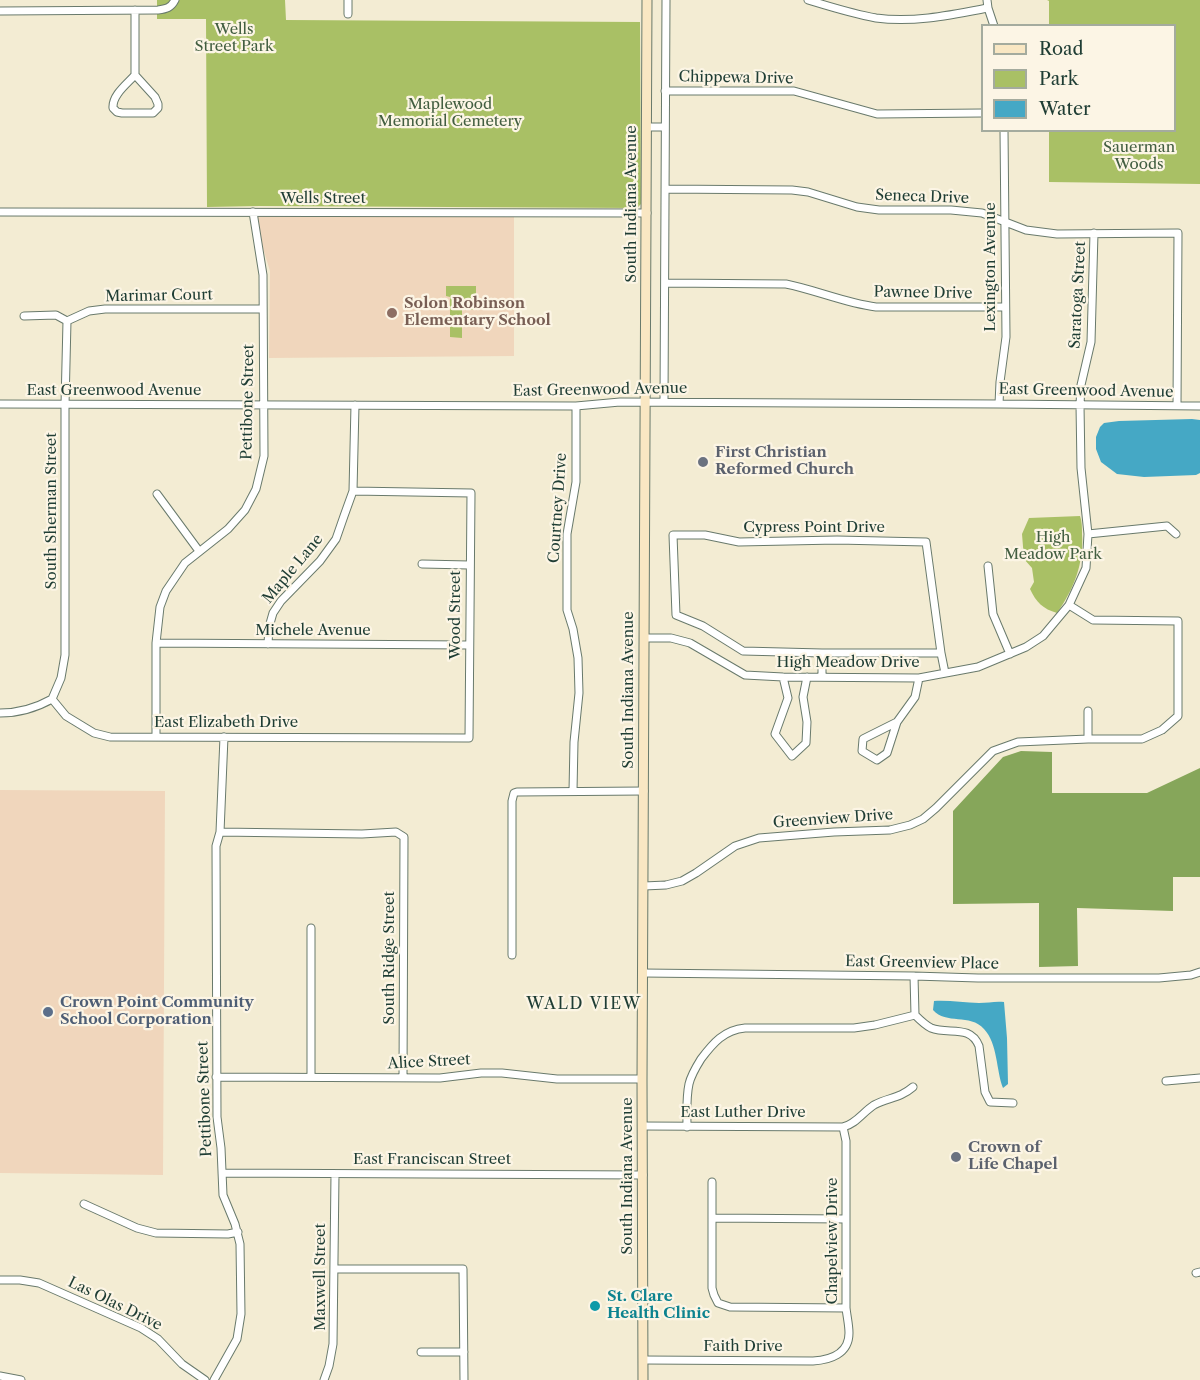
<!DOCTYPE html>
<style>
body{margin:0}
#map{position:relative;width:1200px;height:1380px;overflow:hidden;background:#f3ecd3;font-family:"Libre Caslon Text",serif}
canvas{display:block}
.legend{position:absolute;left:981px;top:24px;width:195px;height:108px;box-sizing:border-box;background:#fcf5e5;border:2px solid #a4ab9e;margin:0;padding:8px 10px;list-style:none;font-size:18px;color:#1f3d34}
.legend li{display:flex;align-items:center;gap:12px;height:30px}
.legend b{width:30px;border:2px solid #a4ab9e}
</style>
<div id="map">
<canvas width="1200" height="1380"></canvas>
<ul class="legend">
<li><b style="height:8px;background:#f9e7c3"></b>Road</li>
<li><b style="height:16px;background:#a9c065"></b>Park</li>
<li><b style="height:16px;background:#45a8c5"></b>Water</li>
</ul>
</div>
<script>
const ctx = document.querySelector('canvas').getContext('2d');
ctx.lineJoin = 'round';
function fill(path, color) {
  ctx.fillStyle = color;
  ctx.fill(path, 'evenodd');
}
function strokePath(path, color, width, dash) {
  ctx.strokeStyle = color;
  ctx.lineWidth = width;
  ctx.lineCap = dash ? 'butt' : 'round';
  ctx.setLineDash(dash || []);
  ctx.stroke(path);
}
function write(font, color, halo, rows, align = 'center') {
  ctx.font = font + ' "Libre Caslon Text",serif';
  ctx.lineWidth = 4.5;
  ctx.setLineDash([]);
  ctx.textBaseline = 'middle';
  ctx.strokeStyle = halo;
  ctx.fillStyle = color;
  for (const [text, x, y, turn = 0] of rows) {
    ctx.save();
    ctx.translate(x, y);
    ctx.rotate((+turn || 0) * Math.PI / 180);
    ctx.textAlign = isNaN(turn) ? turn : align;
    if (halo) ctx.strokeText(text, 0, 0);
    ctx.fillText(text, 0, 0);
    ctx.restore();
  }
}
fill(new Path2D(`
 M258,216L514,217V356L269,358L270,271L258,232Z
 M0,790L165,791L163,1175L0,1173Z`), '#f0d6bc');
fill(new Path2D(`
 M157,0H285L286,20L640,22L641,204L637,208L260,206L207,207L206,19H157Z
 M1047,0H1200V184L1049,182V131L1174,130V26L1049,25V1Z
 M446,286H476V310H462V338L450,337V297L446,296Z
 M1080,516C1082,521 1082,528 1082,534C1084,563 1074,589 1057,613C1043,609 1036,602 1030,589L1034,582L1032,568L1024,559L1022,534L1029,518Z`), '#a9c065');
fill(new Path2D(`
 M1021,751L1052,752V793H1147L1200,768V877H1173V911L1077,908L1078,966L1039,967V903L953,904V811L1003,757Z`), '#86a65a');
fill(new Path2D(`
 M1192,419L1200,420V473L1196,475L1144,477L1117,474L1101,462L1096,449V437L1100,427L1104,423L1119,421Z
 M934,1001C949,1000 964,1003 979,1003C988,1003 995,1001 1004,1002L1007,1038L1008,1084L1003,1088C996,1070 998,1044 984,1029C970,1013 946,1025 933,1010Z`), '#45a8c5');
const street = new Path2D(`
 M348,0V14
 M808,0C831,7 853,14 876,18C914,23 951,15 988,8
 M987,0L988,8L994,26
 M135,10V75C127,84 112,95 113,108L117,112L122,113H153L158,108V104L155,97L135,75
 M0,11L158,10C166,9 171,8 175,0
 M665,91H794L877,114L982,113
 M647,127H665
 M665,189L792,190L808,192L857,207L879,210H951L982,213L1026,230L1057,234L1178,233L1177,406
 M0,212L647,213
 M665,283L786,284C816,290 845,303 876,307H1005
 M24,316L56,315L67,321
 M67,321L89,311L105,309H262
 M664,402L666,0
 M0,404L576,406L620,402L999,404L1200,406
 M999,404L1000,382L1006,337L1004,130
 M157,494L199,551
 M1088,534L1167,526L1176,534
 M673,535H705L739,542L837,540L926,542L941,653H822L743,651L703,626L676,615Z
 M422,564L469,565
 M988,566L993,614L1010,654
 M644,638H671L690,643L745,675L783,677L919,678L978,667L1026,647L1043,636L1069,605L1086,568L1088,534L1081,468L1080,405L1081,385L1091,342L1094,233
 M156,643L469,645
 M268,644L269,627L273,613L281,601L320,561L336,539L344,516L353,491L355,405
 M941,653L945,673
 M783,677L788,698L775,734L792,756L806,743L807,722L803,697L807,677
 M822,677V653
 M52,699L66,716L94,733L110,737L469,738L471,493L353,491
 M52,699L61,678L65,655V405L67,321
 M1088,711V739
 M0,713C19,713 36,708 52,699
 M897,722L887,753L877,760L862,751L863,739L897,722L915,697L919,678
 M156,736V643L160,607L166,591L185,563L228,529L245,510L256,489L264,456L263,275L253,212
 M573,791L574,742L579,693L578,658L573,629L567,610V534L576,482V406
 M220,832L362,834L396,832L404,837L403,1078
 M644,886L666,885L682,881L696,873L735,846L759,838L834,832L890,830L910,825L923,819L936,808L993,751L1018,742L1088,739H1142L1162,730L1178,716V621L1093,620L1069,605
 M311,928V1077
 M512,955V801L514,793L517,792L644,791
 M643,973L914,976L978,978H1159L1191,975L1200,972
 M915,1015C920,1020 925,1025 931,1028C949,1035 970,1024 979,1046L985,1092L990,1102L1013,1103
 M216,1077L440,1078L481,1073H502L557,1079H642
 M1166,1081L1200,1078
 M642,1126L843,1127C856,1124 863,1112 874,1105C889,1097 899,1099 913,1087
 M687,1127C687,1113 686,1098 689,1084C691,1075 696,1067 701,1059C713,1043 724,1030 745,1028H854L875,1025L915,1015L914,976
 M222,1173L643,1175
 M712,1182V1288L714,1295L718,1303L730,1307L846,1308
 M84,1204L137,1228L156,1233L228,1234L238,1232
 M712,1218L846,1219
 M334,1269H463L464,1380
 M1196,1273L1200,1272
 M0,1280H20L39,1283L141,1328L158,1339L182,1364L205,1380
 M421,1352H464
 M643,1360L813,1361C830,1360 849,1354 849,1333C849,1325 847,1317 846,1308V1141L843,1127
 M0,1376L21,1380
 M214,1380L237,1339L241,1314L240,1244L235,1224L223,1195L221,1148L217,1117L216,846L220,832L224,737
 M324,1380L329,1366L333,1344L335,1174`);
const secondary = new Path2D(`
 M643,1380L642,1079L647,0`);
strokePath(street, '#697a6c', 9);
strokePath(secondary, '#697a6c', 11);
strokePath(street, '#fff', 7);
strokePath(secondary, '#f9e7c3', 9);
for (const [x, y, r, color] of [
 [392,313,6,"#8d6e63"],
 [703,462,6,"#6b7280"],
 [48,1012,6,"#5c6f8a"],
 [956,1157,6,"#6b7280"],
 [595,1306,6,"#0f9aa8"]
]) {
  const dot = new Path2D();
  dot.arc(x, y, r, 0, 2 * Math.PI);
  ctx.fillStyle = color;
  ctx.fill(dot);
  strokePath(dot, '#fcf5e5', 2);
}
write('15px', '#425e40', '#fcf5e5', [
 ["Wells",234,30],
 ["Street Park",234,47],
 ["Maplewood",450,105],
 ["Memorial Cemetery",450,122],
 ["Sauerman",1139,148],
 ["Woods",1139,165],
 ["High",1053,538],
 ["Meadow Park",1053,555]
]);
write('15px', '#1f3d34', '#fcf5e5', [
 ["Chippewa Drive",736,78,1],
 ["Seneca Drive",922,197,2],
 ["Wells Street",323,199],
 ["South Indiana Avenue",632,204,-90],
 ["Lexington Avenue",991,267,-90],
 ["Pawnee Drive",923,293,1],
 ["Saratoga Street",1078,295,-87],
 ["Marimar Court",159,296,-1],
 ["East Greenwood Avenue",600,390,-1],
 ["East Greenwood Avenue",114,391],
 ["East Greenwood Avenue",1086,391,1],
 ["Pettibone Street",248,402,-89],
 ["Courtney Drive",558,508,-86],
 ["South Sherman Street",52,511,-90],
 ["Cypress Point Drive",814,528],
 ["Maple Lane",293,569,-50],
 ["Wood Street",456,615,-90],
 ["Michele Avenue",313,631],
 ["High Meadow Drive",848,663],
 ["South Indiana Avenue",629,690,-90],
 ["East Elizabeth Drive",226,723],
 ["Greenview Drive",833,819,-4],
 ["South Ridge Street",390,958,-90],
 ["East Greenview Place",922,963,1],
 ["Alice Street",429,1062,-3],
 ["Pettibone Street",205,1099,-92],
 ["East Luther Drive",743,1113],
 ["East Franciscan Street",432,1160],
 ["South Indiana Avenue",628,1176,-90],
 ["Chapelview Drive",833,1241,-90],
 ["Maxwell Street",321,1277,-90],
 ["Las Olas Drive",115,1304,26],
 ["Faith Drive",743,1347]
]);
write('bold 15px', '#785e54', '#fcf5e5', [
 ["Solon Robinson",404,304],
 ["Elementary School",404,321]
], 'left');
write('bold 15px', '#5b616d', '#fcf5e5', [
 ["First Christian",715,453],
 ["Reformed Church",715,470],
 ["Crown of",968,1148],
 ["Life Chapel",968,1165]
], 'left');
write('bold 15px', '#4e5e75', '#fcf5e5', [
 ["Crown Point Community",60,1003],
 ["School Corporation",60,1020]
], 'left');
write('bold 15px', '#0d838f', '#fcf5e5', [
 ["St. Clare",607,1297],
 ["Health Clinic",607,1314]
], 'left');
ctx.letterSpacing = '1.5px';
write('16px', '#1f3d34', '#fcf5e5', [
 ["WALD VIEW",584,1004]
]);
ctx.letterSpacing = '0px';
</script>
